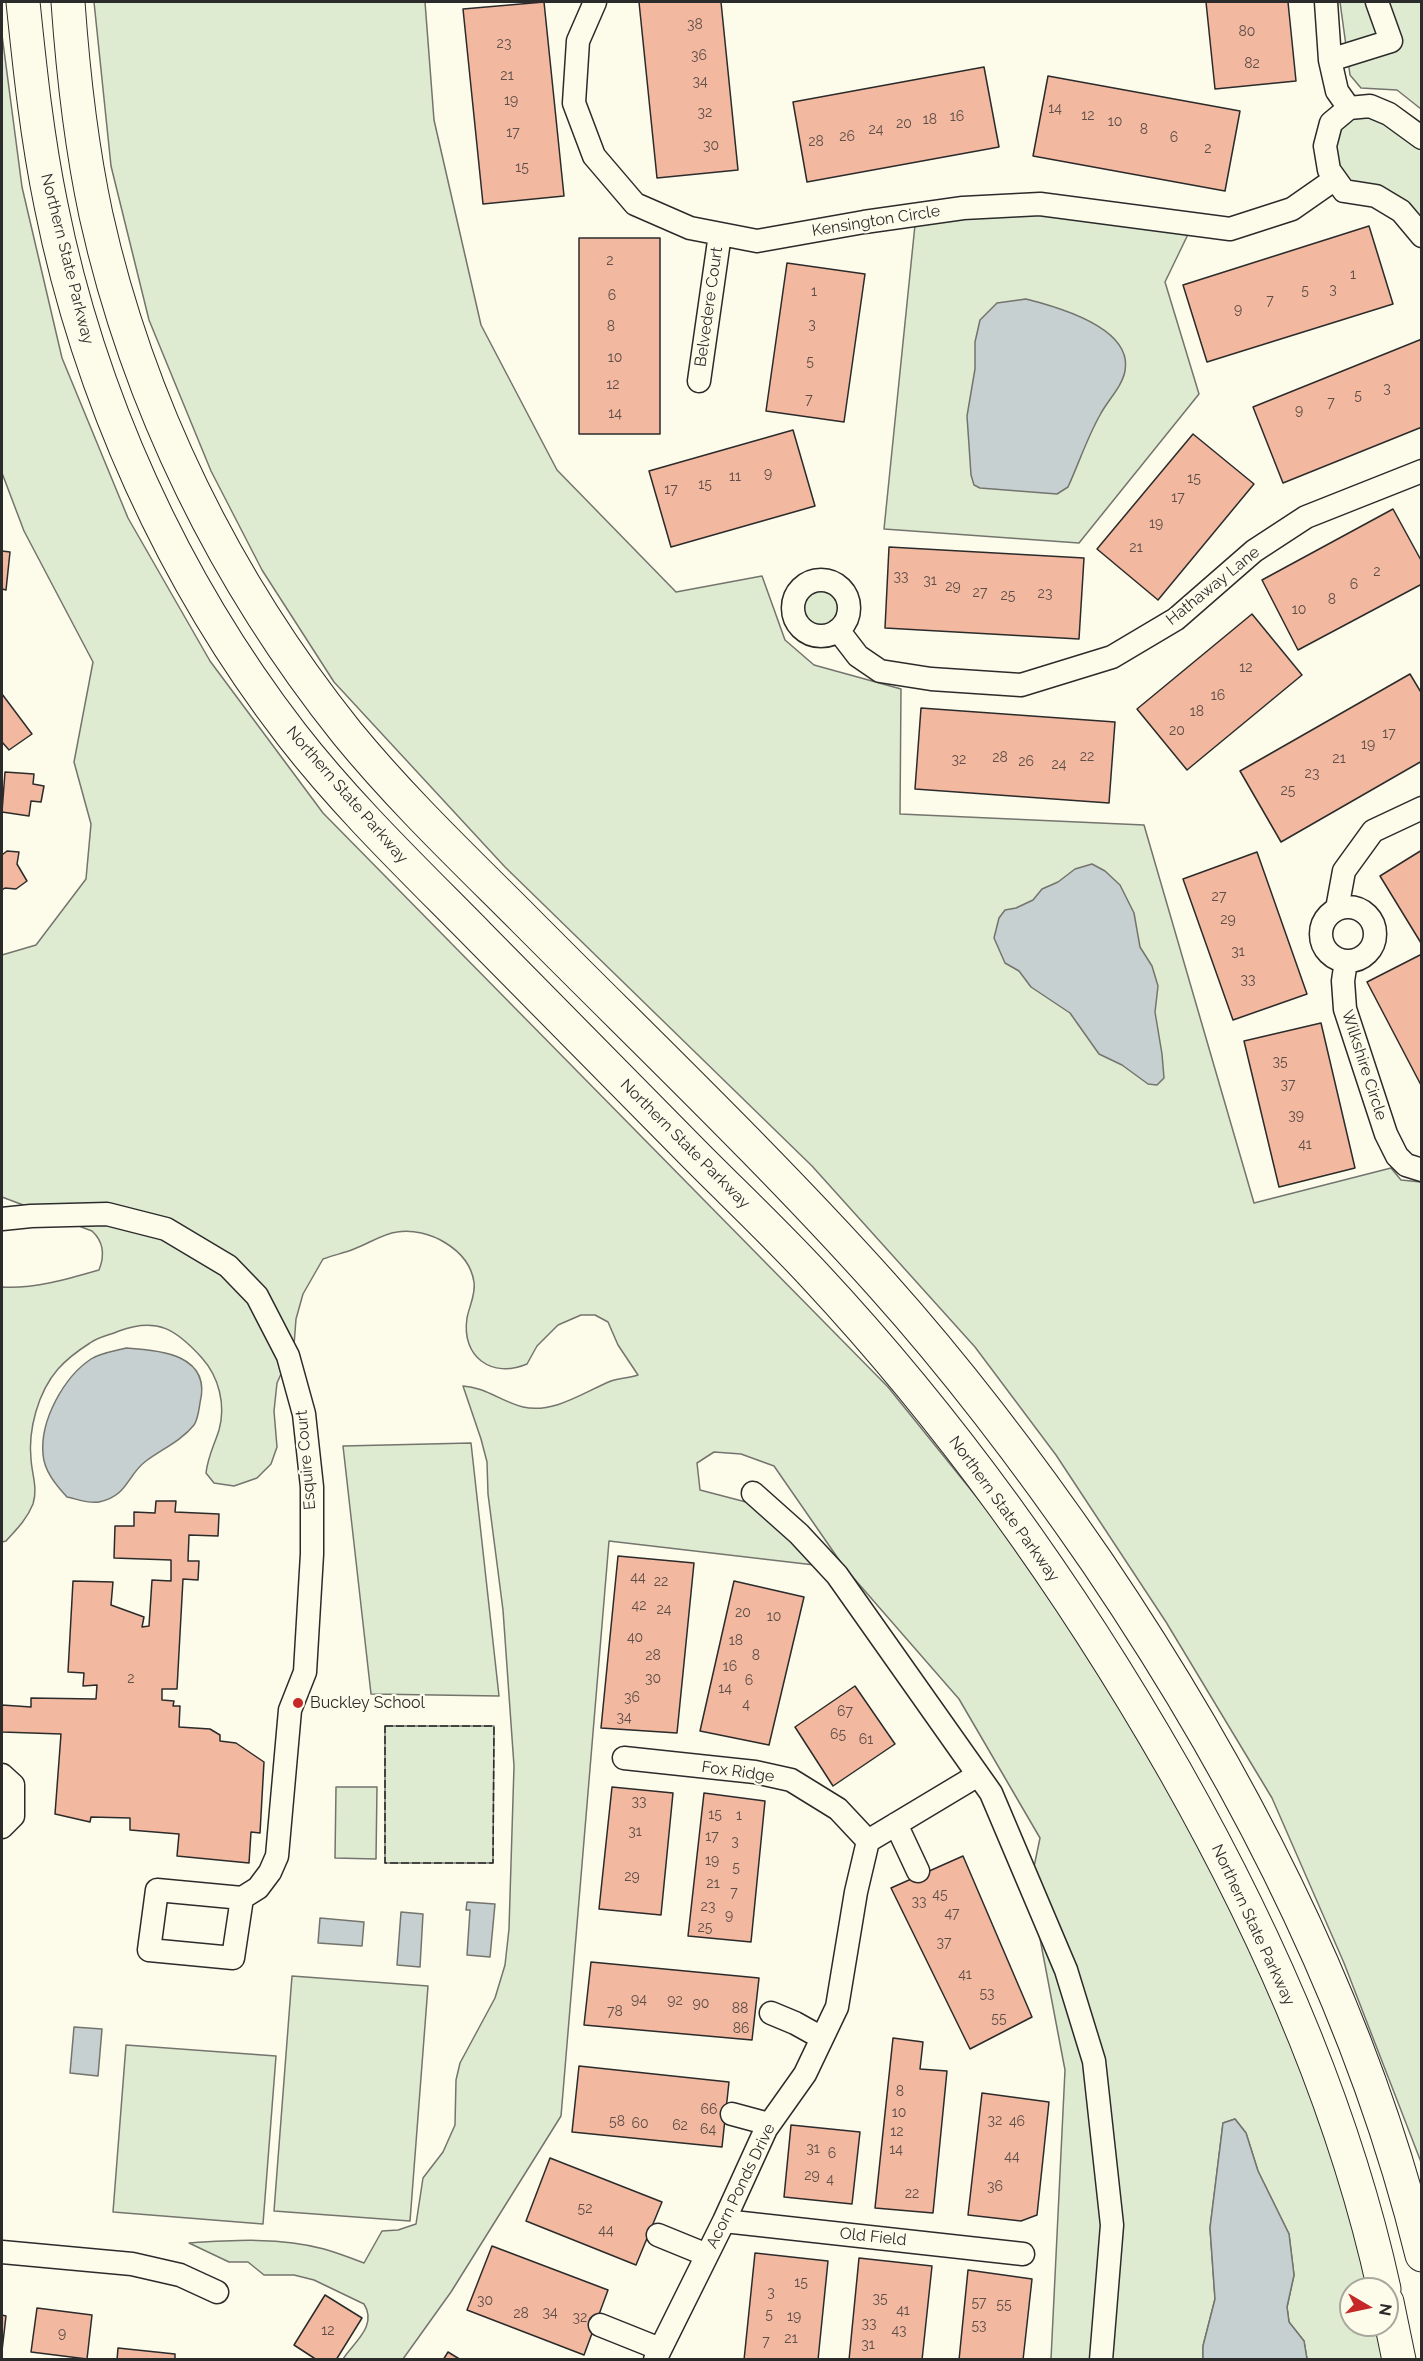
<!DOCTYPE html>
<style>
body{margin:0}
#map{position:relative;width:1423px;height:2361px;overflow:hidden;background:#fdfbea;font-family:Raleway,sans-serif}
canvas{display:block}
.frame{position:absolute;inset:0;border:3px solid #2b2b2b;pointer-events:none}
.north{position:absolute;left:1339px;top:2277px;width:60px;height:60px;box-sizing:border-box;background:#fdfbea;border:2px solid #a9a89e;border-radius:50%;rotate:99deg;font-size:16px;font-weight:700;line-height:24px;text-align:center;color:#2b2b2b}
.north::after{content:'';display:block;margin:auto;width:21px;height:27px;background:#c62828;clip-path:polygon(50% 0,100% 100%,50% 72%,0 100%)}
</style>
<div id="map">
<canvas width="1423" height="2361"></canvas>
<div class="frame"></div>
<div class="north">N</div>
</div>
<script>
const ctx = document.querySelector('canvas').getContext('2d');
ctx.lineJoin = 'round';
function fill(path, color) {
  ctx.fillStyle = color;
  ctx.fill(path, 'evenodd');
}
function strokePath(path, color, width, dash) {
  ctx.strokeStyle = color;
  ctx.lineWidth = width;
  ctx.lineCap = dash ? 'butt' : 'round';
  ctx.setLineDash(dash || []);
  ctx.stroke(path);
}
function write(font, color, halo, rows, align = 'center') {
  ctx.font = font + ' Raleway,sans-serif';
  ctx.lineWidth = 4.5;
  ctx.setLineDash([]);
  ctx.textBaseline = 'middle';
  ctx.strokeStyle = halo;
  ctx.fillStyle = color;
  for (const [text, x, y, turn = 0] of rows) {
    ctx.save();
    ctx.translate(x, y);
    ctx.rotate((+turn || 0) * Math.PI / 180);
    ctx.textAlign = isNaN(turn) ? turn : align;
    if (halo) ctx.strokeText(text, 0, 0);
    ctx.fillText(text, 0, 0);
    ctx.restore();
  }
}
const green = new Path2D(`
 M94,2H425L434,120L481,325L557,470L676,592L762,576L785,640L814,665L901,689L900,814L1144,825L1254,1203L1391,1168L1401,1180L1421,1182V2162L1344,1963L1272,1798L1166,1622L1056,1455L975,1347L812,1166L505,867L334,682L262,570L211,471L149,320L111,166Z
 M1340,2H1421V109L1397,90L1361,88L1350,75Z
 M2,35L22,187L62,358L128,518L210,661L323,813L888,1387L992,1516L1115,1694L1194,1836L1272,1990L1335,2156L1371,2289H1351V2325H1377L1382,2359H1307L1304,2341L1289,2322L1287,2307L1294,2275L1289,2234L1258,2171L1246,2133L1235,2119L1223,2123L1210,2228L1215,2299L1203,2346V2359H1051L1065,2070L1030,1886L1040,1838L959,1699L844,1567L774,1466L741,1454L714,1452L697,1463L700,1490L746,1502L823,1566L609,1541L561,2116L451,2292L403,2359H343C353,2343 378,2326 364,2304L314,2280L294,2275H264L248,2262H229L189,2243C233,2240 281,2237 324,2249C338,2253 351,2258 364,2263L382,2231L398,2230L416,2224L423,2178L443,2152L455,2125L456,2080L460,2063L495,1998L505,1965L509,1929L514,1766L503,1610L488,1494L487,1462L481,1439L463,1386C485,1387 502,1402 523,1407C554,1414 584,1392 611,1381C620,1378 630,1378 638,1375L618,1345L608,1322L595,1315H581L558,1325L537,1346L527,1364C492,1379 461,1357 467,1318C469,1307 476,1294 474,1282C469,1249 428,1227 397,1232C382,1234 368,1244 354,1249C344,1253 334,1255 323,1259L303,1294L296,1319L294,1345L277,1383L274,1411L277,1447L271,1464L257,1478L234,1486L214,1483L206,1473C208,1456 214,1446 219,1430C226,1405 219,1377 202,1358C176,1329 157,1317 119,1331C110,1335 98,1337 90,1343C79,1350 66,1360 58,1369C38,1392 28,1430 31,1459C32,1475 38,1488 33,1504C27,1519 17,1529 6,1541L2,1542V1287C34,1289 68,1279 99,1270C105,1255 104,1242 92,1231L2,1197V955L36,945L86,879L91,824L74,762L93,662L24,531L2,473Z
 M1349,108L1421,138V236L1401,211L1344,191L1331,123Z
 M963,208L1193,224L1165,282L1199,394L1079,543L884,529L916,215Z
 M793 607a28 28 0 1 1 56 0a28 28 0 1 1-56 0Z
 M471,1443L499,1696L371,1694L343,1446Z
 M385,1726H494L493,1863H385Z
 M336,1787H377L376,1859L335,1858Z
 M292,1976L428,1986L410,2221L274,2211Z
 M126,2045L276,2056L263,2224L113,2212Z`);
fill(green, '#deebd1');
strokePath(green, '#74746e', 1.5);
const water = new Path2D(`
 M1026,299C1058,307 1133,328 1125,371C1122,387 1107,401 1100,415C1087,438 1079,463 1068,487L1057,494L980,488L974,485L971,475L967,416L975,369V342L980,320L997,303Z
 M1092,864L1105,871L1120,885L1134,913L1140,947L1152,966L1158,986L1155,1012L1162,1054L1164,1078L1157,1085L1148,1084L1122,1065L1099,1054L1070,1013L1031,987L1019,971L1005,963L994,938L999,918L1005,910L1016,908L1033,900L1042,889L1058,882L1075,869Z
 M126,1348C161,1350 212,1355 200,1403C199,1409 198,1419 194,1425C181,1441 162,1449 146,1461C127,1475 128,1496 99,1502C89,1504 77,1499 67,1497C56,1485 44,1471 43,1454C40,1420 64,1377 91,1359C100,1353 115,1351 126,1348Z
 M467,1902L495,1904L490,1957L467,1955L470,1910H466Z
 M401,1912L423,1914L420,1967L397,1965Z
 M320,1918L364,1922L362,1946L318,1943Z
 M74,2027L102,2029L98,2076L70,2073Z
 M1235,2119L1246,2133L1258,2171L1289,2234L1294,2275L1287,2307L1289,2322L1304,2341L1307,2359H1203V2346L1215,2299L1210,2228L1223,2123Z`);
fill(water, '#c7d0d0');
strokePath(water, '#74746e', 1.5);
const building = new Path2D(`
 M544,2L564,196L483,204L463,9Z
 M639,2H721L738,170L657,178Z
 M1206,2H1288L1296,81L1215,89Z
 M984,67L999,147L807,182L793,102Z
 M1048,76L1240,111L1225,191L1033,156Z
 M1369,226L1393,304L1207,362L1183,285Z
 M579,238H660V434H579Z
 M787,263L865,274L844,422L766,411Z
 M1422,339V427L1283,483L1253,407Z
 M793,430L815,506L671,547L649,471Z
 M1193,434L1254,484L1158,600L1097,549Z
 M1393,509L1422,562V584L1298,650L1262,580Z
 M889,547L1084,558L1079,639L885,628Z
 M2,551L10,552L6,590L2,589Z
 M1252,614L1302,675L1187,770L1137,709Z
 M1410,674L1422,694V761L1281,842L1240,771Z
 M2,694L32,734L9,750L2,742Z
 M921,708L1115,722L1109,803L915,789Z
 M5,772L34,774L33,784L44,786L41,802L31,801L29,816L2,812Z
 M1422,850V943H1421L1380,876Z
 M7,851L19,852L17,864L27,881L16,889L5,888L2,890V855Z
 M1257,852L1307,994L1233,1020L1183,879Z
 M1422,954V1087L1367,982Z
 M1321,1023L1355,1168L1279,1187L1244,1041Z
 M156,1501H176L175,1512L219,1514L218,1536L189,1535L188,1561H199L198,1580L183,1579L177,1689H162V1700L174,1701L173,1706H180L179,1727L210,1729L220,1735V1741L236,1743L264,1762L260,1833L251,1832L249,1863L177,1856L179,1834L130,1830V1818L91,1817L90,1822L55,1814L61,1734L2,1732V1705L31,1707V1698L96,1699L97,1685L83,1686L84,1673L68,1672L73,1581L113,1582L111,1605L144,1617L142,1627L149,1626L152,1580L171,1581V1560L114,1558L115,1526H134V1512L155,1513Z
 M618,1556L694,1563L677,1733L601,1728Z
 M734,1581L804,1597L769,1745L700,1731Z
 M855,1686L895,1744L833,1786L795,1727Z
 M612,1787L673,1793L661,1915L599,1909Z
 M704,1793L765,1801L751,1942L688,1936Z
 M963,1856L1032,2017L970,2049L891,1888Z
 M591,1962L759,1978L752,2040L584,2025Z
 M893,2038L923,2042L920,2069L947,2071L933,2213L875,2208Z
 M579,2066L729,2082L722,2147L572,2132Z
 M982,2093L1049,2102L1037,2215L1021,2221L968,2215Z
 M791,2125L860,2132L852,2204L784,2197Z
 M550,2158L662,2202L636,2265L526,2221Z
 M492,2246L608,2290L584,2355L467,2310Z
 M755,2253L828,2261L818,2360H744Z
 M859,2258L932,2266L922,2360H849Z
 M968,2270L1032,2279L1023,2360H959Z
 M325,2295L362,2318L336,2360H317L294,2345Z
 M37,2308L92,2315L87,2359L31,2352Z
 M2,2315L6,2316L2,2351Z
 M118,2348L175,2354V2360H117Z
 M448,2352L461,2360H443Z`);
fill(building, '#f2b8a0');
strokePath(building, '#2b2b2b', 1.5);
const minor = new Path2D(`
 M595,2L578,41L574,103L594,156L635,204L690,228L757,241L864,222L963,208L1040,204L1230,229L1292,209L1335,179
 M1326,2L1330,60L1337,91L1349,108
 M1330,60L1391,41L1377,2
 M1422,138L1389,114L1370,106L1349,108L1331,123L1325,146L1329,170L1344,191L1376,196L1401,211L1422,236
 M699,381L720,234
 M793 608a28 28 0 1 1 56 0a28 28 0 1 1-56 0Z
 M838,630L858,656L880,671L931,679L1021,685L1112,657L1176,619L1254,551L1306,517L1422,471
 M1321 934a27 27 0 1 1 54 0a27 27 0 1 1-54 0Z
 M1337,909L1344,871L1373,831L1422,808
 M1346,961L1343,981L1345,1009L1386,1134L1397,1156L1406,1165L1422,1170
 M2,1219L31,1216L107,1214L166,1229L228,1266L257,1296L288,1356L304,1414L312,1487V1554L305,1672L290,1710L277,1856L270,1872L258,1888L242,1898L157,1890L149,1950L233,1958L242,1898
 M753,1493L799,1534L837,1575L991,1793L1066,1970L1094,2061L1112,2225L1101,2360
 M624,1758L755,1772L791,1780L838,1809L868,1841
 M2,1775L13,1785V1816L2,1827
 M896,1824L918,1871
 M868,1841L978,1775
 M771,2013L795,2023L822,2038
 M732,2114L769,2124
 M724,2221L1023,2254
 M658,2235L707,2255
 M2,2252L132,2264L180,2275L217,2292
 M600,2325L660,2349
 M655,2360L724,2221L766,2129L805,2074L837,2007L856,1892L868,1841`);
const highway = new Path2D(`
 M23,2C30,70 37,137 51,205C89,395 173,581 292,735C348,807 414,870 478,935C552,1009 625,1084 699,1159C737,1197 777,1235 814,1275C954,1425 1074,1594 1175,1771C1267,1933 1344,2107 1384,2289
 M68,2C73,73 81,145 96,215C138,404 226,582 347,733C401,799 463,858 524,919C644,1040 768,1158 882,1285C960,1372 1031,1466 1097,1562C1240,1773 1361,2006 1422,2255
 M1387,2302L1399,2360`);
strokePath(minor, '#2b2b2b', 25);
strokePath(highway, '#2b2b2b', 35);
strokePath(minor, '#fdfbea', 22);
strokePath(highway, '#fdfbea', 33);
strokePath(new Path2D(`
 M385,1726H494L493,1863H385Z`), '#2b2b2b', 1.5, [8, 3]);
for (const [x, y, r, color] of [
 [298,1703,6,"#c62828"]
]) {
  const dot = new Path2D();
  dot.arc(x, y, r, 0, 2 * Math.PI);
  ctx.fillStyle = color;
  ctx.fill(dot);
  strokePath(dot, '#fdfbea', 2);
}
write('14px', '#5d4e48', null, [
 ["38",695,25],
 ["80",1247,32],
 ["23",504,44],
 ["36",699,56],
 ["82",1252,64],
 ["21",507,76],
 ["34",700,82],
 ["19",511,101],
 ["14",1055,109],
 ["32",705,113],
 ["12",1088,116],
 ["16",957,117],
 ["18",930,120],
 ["10",1115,122],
 ["20",904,124],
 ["24",876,130],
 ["8",1144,130],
 ["17",513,133],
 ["26",847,137],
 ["6",1174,138],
 ["28",816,142],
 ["30",711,146],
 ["2",1208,149],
 ["15",522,168],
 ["2",610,261],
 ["1",1353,275],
 ["3",1333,290],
 ["5",1305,291],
 ["1",814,292],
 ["6",612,296],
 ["7",1270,301],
 ["9",1238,310],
 ["3",812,325],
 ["8",611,327],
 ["10",615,358],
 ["5",810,362],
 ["12",613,385],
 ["3",1387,389],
 ["5",1358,396],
 ["7",809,400],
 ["7",1331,403],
 ["9",1299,411],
 ["14",615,414],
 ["9",768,474],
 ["11",735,477],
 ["15",1194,479],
 ["15",705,485],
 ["17",671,490],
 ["17",1178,498],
 ["19",1156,524],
 ["21",1136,548],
 ["2",1377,572],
 ["33",901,577],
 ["31",930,581],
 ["6",1354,585],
 ["29",953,587],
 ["27",980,593],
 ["23",1045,594],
 ["25",1008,596],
 ["8",1332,600],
 ["10",1299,610],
 ["12",1246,668],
 ["16",1218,696],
 ["18",1197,712],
 ["20",1177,731],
 ["17",1389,734],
 ["19",1368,745],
 ["22",1087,757],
 ["28",1000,758],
 ["21",1339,759],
 ["32",959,760],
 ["26",1026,762],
 ["24",1059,765],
 ["23",1312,774],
 ["25",1288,791],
 ["27",1219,897],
 ["29",1228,920],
 ["31",1238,952],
 ["33",1248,980],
 ["35",1280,1062],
 ["37",1288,1085],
 ["39",1296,1116],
 ["41",1305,1145],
 ["44",638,1578],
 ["22",661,1582],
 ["42",639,1606],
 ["24",664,1610],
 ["20",743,1613],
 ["10",774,1617],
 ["40",635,1638],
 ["18",736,1641],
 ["28",653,1656],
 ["8",756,1656],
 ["16",730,1667],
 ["2",131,1679],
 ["30",653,1679],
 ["6",749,1681],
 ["14",725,1689],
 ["36",632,1698],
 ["4",746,1705],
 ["67",845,1712],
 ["34",624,1718],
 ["65",838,1735],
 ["61",866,1740],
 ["33",639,1802],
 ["15",715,1815],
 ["1",739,1816],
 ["31",635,1832],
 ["17",712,1837],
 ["3",735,1842],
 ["19",712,1861],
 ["5",736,1868],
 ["29",632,1877],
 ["21",713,1884],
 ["7",734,1893],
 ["45",940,1895],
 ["33",919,1902],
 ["23",708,1907],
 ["47",952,1914],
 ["9",729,1916],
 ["25",705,1928],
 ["37",944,1943],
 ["41",965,1975],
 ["53",987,1994],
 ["94",639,2000],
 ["92",675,2001],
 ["90",701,2004],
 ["88",740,2009],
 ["78",615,2012],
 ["55",999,2019],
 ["86",741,2029],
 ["8",900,2092],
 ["66",709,2110],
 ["10",899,2113],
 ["32",995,2121],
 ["58",617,2122],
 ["46",1017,2122],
 ["60",640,2124],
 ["62",680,2126],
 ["64",708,2130],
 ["12",897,2132],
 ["31",813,2149],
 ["14",896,2150],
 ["6",832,2154],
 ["44",1012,2157],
 ["29",812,2176],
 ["4",830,2180],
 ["36",995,2187],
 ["22",912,2194],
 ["52",585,2209],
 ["44",606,2231],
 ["15",801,2283],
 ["3",771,2293],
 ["35",880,2299],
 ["30",485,2301],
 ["57",979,2303],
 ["55",1004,2305],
 ["41",903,2311],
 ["34",550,2313],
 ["28",521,2314],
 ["5",769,2315],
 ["19",794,2317],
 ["32",580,2318],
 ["33",869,2324],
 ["53",979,2326],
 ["12",328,2331],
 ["43",899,2331],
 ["9",62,2334],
 ["21",791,2339],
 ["7",766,2342],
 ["31",868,2345]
]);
write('16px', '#2b2b2b', '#fdfbea', [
 ["Kensington Circle",876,221,-9],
 ["Northern State Parkway",67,259,76],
 ["Belvedere Court",709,307,-82],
 ["Hathaway Lane",1213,586,-39],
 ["Northern State Parkway",347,795,49],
 ["Wilkshire Circle",1364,1065,72],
 ["Northern State Parkway",685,1144,45],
 ["Esquire Court",306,1460,-95],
 ["Northern State Parkway",1004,1509,54],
 ["Fox Ridge",738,1772,8],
 ["Northern State Parkway",1253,1925,65],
 ["Acorn Ponds Drive",741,2186,-64],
 ["Old Field",873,2237,6]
]);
write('16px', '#2b2b2b', '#fdfbea', [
 ["Buckley School",310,1703]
], 'left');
</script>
